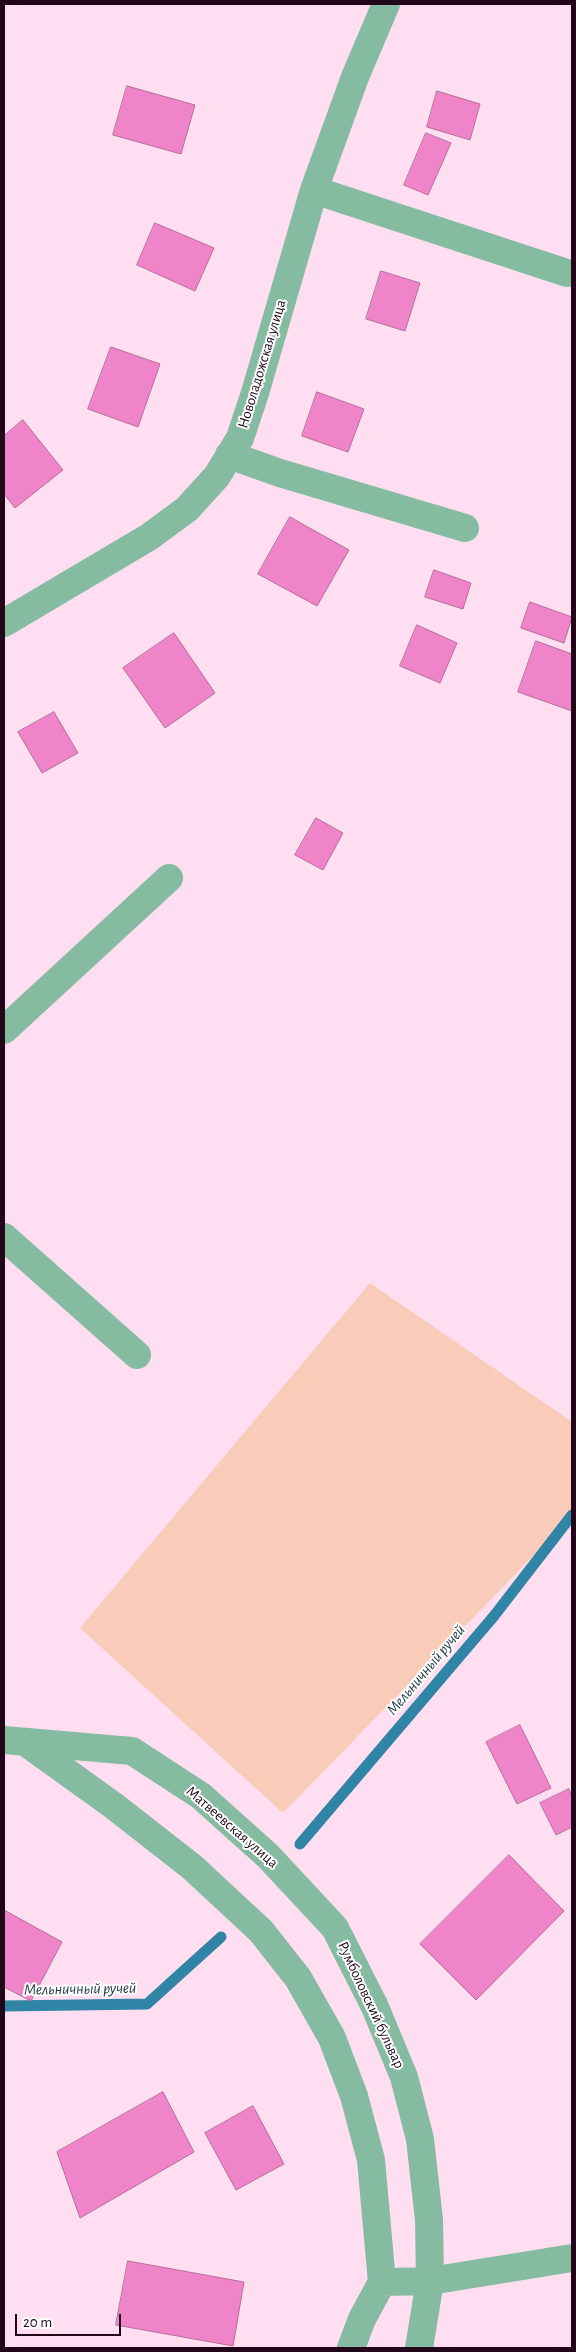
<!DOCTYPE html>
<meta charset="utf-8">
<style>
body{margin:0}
#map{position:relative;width:576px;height:2352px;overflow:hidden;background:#fedef0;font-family:"Alegreya Sans",sans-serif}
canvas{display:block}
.frame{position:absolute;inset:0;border:5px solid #210719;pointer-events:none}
.scale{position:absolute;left:15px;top:2314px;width:106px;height:22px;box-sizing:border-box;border:2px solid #210719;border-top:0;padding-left:6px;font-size:15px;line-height:18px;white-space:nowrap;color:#210719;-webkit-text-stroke:4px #fff;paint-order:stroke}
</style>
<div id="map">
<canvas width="576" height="2352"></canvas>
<div class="frame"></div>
<div class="scale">20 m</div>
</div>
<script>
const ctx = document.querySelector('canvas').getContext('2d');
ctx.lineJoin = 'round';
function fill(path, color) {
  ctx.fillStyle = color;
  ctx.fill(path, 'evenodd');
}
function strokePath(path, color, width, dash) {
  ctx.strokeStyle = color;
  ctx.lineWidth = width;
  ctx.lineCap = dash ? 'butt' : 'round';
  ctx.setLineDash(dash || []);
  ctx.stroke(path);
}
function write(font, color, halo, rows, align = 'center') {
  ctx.font = font + ' "Alegreya Sans",sans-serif';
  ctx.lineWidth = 4;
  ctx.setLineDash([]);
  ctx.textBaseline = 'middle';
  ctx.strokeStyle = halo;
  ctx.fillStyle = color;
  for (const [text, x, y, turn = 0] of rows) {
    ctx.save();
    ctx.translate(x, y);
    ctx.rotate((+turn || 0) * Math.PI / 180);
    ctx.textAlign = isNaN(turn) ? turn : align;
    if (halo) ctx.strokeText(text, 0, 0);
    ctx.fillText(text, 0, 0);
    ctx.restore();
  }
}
fill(new Path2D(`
 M370,1283L572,1422V1516L283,1813L80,1628Z`), '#f9cbb9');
strokePath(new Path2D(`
 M300,1844L494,1616L572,1515
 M4,2006L147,2004L221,1937`), '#3084a5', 11);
const building = new Path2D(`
 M127,86L195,105L181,154L113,135Z
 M437,91L480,104L470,140L427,127Z
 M426,133L451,143L428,195L404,185Z
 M155,223L214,248L195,291L137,265Z
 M381,271L420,283L405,331L366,319Z
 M111,347L160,364L138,427L88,409Z
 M317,392L364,409L348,452L302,436Z
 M23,420L63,470L15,508L4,494V436Z
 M290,517L349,550L317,606L258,574Z
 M434,570L471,583L463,609L425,597Z
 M530,602L572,617L564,643L521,628Z
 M417,625L457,643L440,683L400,666Z
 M174,633L215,693L165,728L123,668Z
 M536,641L572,654V711L518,692Z
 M54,712L78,753L42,773L18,732Z
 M316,818L343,833L323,870L295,855Z
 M520,1725L551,1788L517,1804L486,1742Z
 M569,1789L572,1797V1827L556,1835L540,1803Z
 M509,1855L564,1911L476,2000L420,1944Z
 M4,1910L62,1942L31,2001L4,1987Z
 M163,2092L194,2152L80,2218L57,2152Z
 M253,2106L284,2164L236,2190L205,2133Z
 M128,2261L244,2282L233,2346L116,2325Z`);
fill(building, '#ef84c8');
strokePath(building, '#b56e9a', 1);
strokePath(new Path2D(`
 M314,190L567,273
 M229,455L280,473L465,528
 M4,623L149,537L187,509L217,476L240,438L255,393L314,190L355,77L386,4
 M4,1030L169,878
 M4,1237L137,1355
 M4,1740L132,1751L201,1796L268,1856L335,1928L375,2007L404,2077L420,2139L429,2220L430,2281L419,2348
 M25,1742L114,1806L192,1867L261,1931L298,1978L332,2038L354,2096L371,2160L382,2282L362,2319L351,2348
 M382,2282L430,2281L572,2258`), '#85bba1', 28);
write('15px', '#210719', '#fff', [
 ["Новоладожская улица",262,364,-73],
 ["Матвеевская улица",232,1827,41],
 ["Румболовский бульвар",371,2005,65]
]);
write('italic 16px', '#213c45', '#fff', [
 ["Мельничный ручей",426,1670,-50],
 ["Мельничный ручей",80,1989,-1]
]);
</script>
